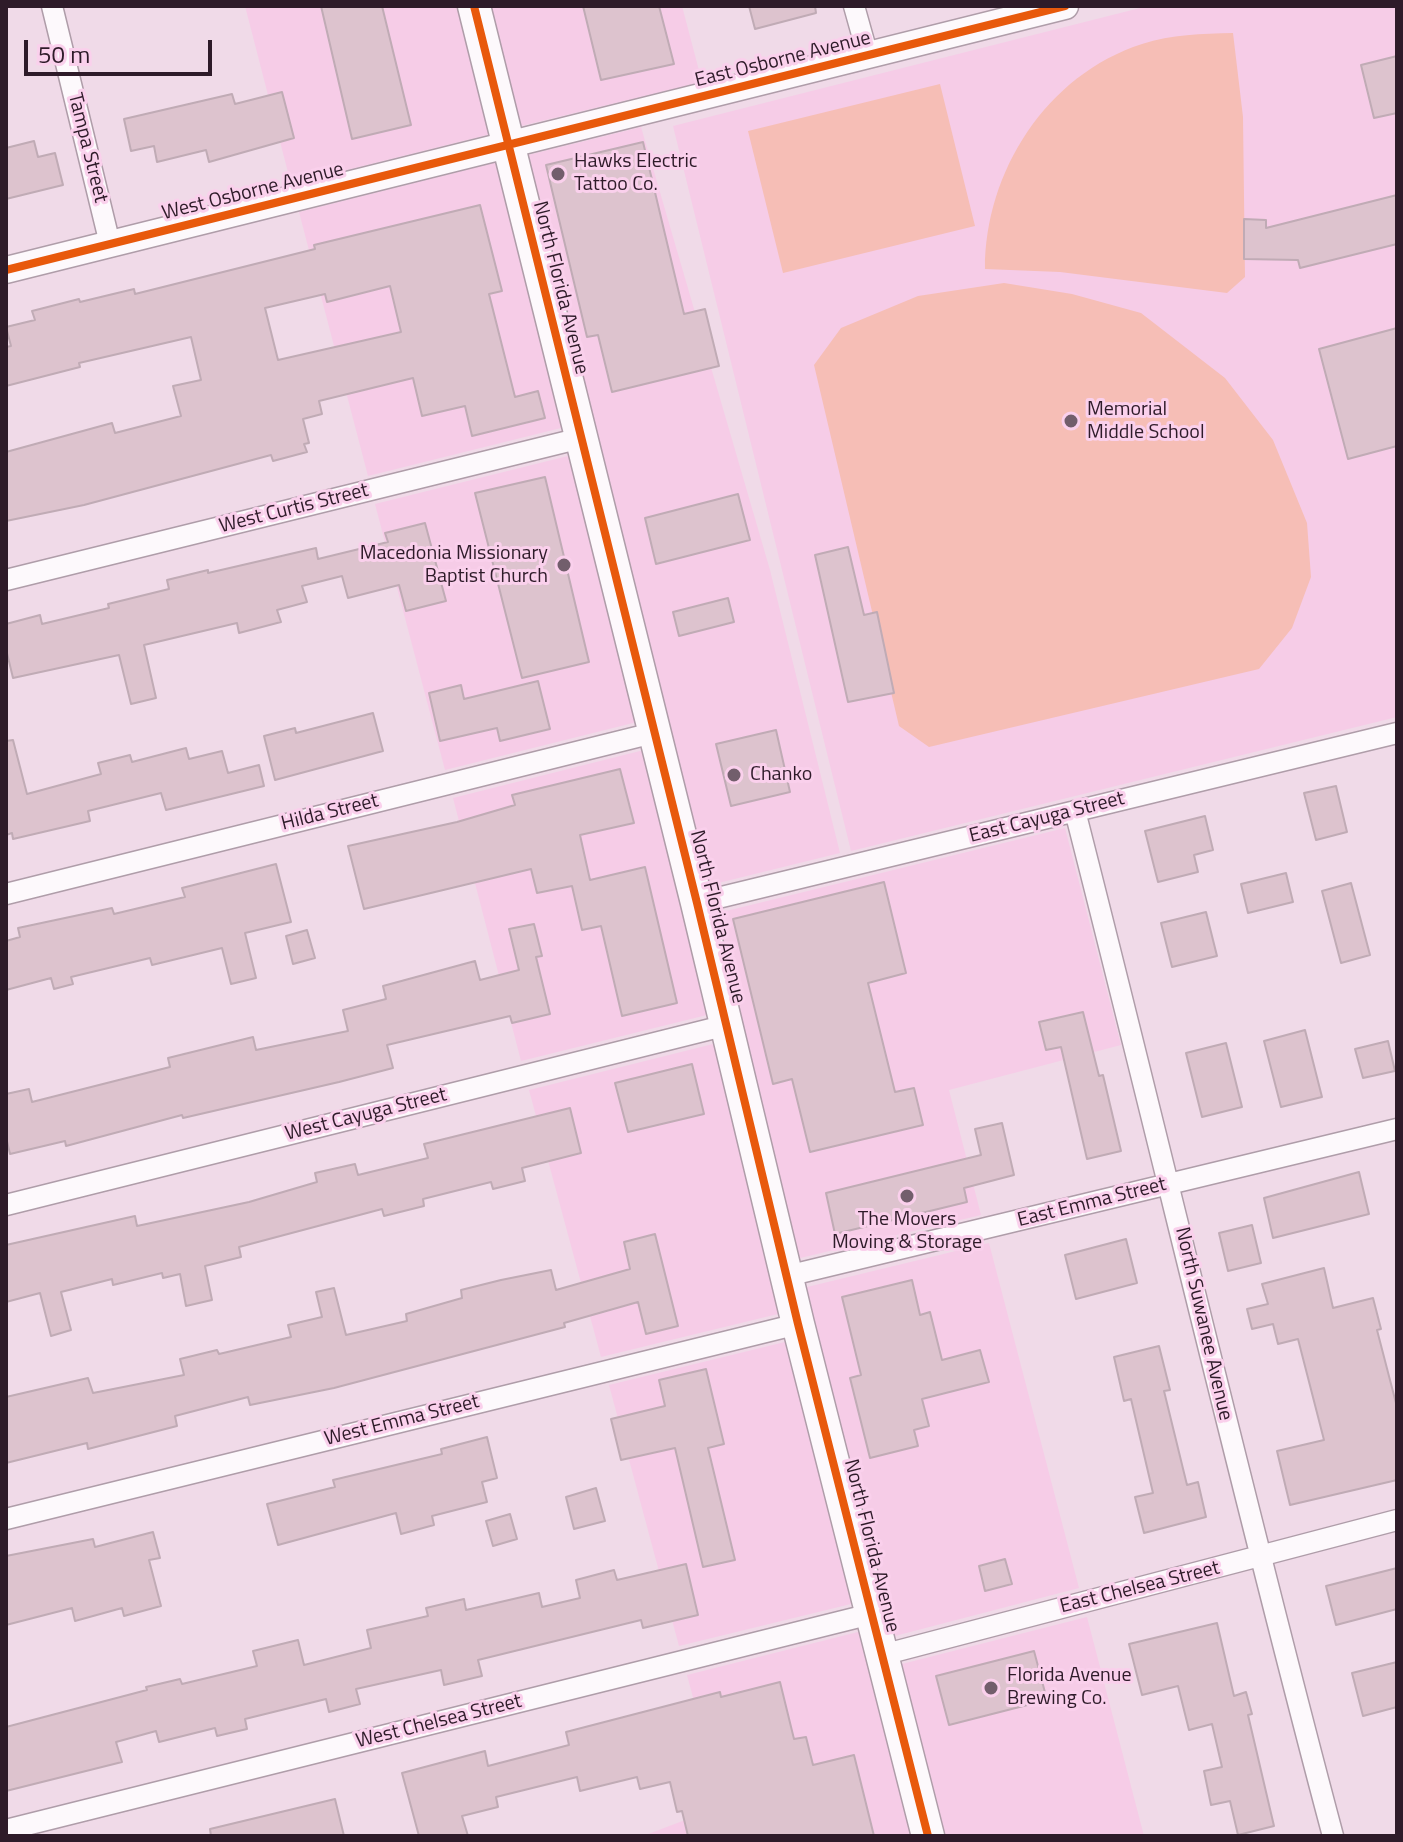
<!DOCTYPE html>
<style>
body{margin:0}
#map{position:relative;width:1403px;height:1842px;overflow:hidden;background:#f0dae8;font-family:"Titillium Web",sans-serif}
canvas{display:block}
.frame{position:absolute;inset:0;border:8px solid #2e1b29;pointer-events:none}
.scale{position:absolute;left:24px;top:40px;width:188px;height:36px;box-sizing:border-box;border:4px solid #2e1b29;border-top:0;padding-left:10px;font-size:24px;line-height:28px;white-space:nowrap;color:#2e1b29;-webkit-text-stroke:6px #fad0ec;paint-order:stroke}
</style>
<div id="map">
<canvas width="1403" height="1842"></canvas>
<div class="frame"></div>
<div class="scale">50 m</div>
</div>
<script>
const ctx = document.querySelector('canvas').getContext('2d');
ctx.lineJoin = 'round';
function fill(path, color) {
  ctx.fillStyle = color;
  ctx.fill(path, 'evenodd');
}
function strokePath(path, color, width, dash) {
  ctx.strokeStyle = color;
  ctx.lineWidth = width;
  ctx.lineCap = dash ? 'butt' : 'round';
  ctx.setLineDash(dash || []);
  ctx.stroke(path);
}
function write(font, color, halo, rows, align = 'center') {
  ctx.font = font + ' "Titillium Web",sans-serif';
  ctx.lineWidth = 6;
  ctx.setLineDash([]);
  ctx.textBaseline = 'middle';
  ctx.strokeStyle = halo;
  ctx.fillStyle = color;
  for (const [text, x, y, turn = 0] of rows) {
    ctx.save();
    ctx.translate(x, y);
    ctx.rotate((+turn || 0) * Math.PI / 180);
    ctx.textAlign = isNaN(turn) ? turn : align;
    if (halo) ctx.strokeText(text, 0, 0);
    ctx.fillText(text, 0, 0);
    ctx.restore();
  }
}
fill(new Path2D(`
 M245,6H461L491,134L291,184Z
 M488,6H682L702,82L517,127Z
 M1148,6H1397V717L851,851L673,126Z
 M641,127L770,570L840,853L706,886L524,156Z
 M498,162L565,427L368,476L299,212Z
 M572,455L637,722L445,770L375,504Z
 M644,750L711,1014L521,1061L453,798Z
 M1065,828L1121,1045L949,1090L981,1215L796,1259L714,914Z
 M717,1043L782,1313L601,1357L529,1090Z
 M989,1243L1079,1588L891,1637L803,1288Z
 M789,1341L855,1603L679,1646L609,1385Z
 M1087,1617L1144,1836H942L898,1665Z
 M862,1631L915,1836H643L722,1806L687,1675Z`), '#f6cce7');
fill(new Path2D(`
 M1233,33L1243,117L1245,277L1227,293L1060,272L985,269C985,172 1046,75 1142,44C1172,34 1201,34 1233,33Z
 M940,84L975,226L783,273L748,131Z
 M1004,283L1072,294L1141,313L1225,378L1273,440L1307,523L1311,577L1292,628L1259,669L929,747L899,726L814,365L841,328L918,296Z`), '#f6beb6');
const building = new Path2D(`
 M321,6H382L411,125L352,139Z
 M583,6H659L674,64L601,80Z
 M749,6H815L816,13L755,29Z
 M1397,56V113L1374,118L1361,65Z
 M282,92L294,138L209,162L206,150L157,162L154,146L131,151L124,119L232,94L235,104Z
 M34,141L38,157L55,153L63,185L6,199V148Z
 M643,142L684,314L705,309L719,366L612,392L598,335L587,337L546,165Z
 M1397,195V244L1300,268L1298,260L1244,259V219L1266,220V228Z
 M480,205L502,291L489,294L515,397L538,391L545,418L472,436L465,406L422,416L413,378L319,401L322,414L303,419L309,443L304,444L307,452L273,461L271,455L84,505L6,521V452L112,423L115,433L181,416L173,386L201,380L191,337L79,363L80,367L6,386V347L11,346L6,327L35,320L32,311L79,299L80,302L134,289L135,294L315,249L314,245ZM390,286L401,332L278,360L265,308L325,294L327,302Z
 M1397,328V446L1348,459L1319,349Z
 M545,477L589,662L522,678L475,493Z
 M738,494L750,540L656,564L645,518Z
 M425,523L446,601L406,611L399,585L348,598L342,576L302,586L307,602L277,610L281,622L239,633L237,623L144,645L156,698L131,704L119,655L13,678L6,649V624L40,615L42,624L109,608L108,604L169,589L167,580L208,570V573L316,548L318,559L388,542L385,533Z
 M848,547L864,615L877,612L894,693L848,702L815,555Z
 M728,598L734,622L679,636L673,612Z
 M538,681L550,729L500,741L497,728L440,741L429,693L461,685L464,699Z
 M373,713L383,751L275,780L264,736L295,728L296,733Z
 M776,730L790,792L731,806L716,744Z
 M13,740L27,794L101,774L98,763L130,755L132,762L186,748L189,759L222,751L228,773L259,765L264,786L166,810L161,793L88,811L90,821L13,839L12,833L6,835V741Z
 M620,769L634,823L580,835L590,880L645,867L677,1003L622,1016L601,926L582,930L572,886L537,893L531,869L364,909L348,846L457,822L515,805L512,795Z
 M1336,786L1347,832L1316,840L1304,793Z
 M1205,816L1213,850L1194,855L1198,872L1158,882L1145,831Z
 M276,864L291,922L245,933L256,978L231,984L222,948L152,965L150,958L71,977L73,984L54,989L51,978L6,990V941L20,937L18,928L112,908L114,914L185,897L182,888Z
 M1286,873L1293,902L1248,913L1241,884Z
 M884,882L906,973L868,983L895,1092L914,1088L923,1125L810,1152L792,1079L773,1084L733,919Z
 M1351,883L1370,955L1341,963L1322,891Z
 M1206,912L1217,956L1172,967L1161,923Z
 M534,924L542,956L536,957L550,1014L512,1023L510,1016L387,1045L393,1068L339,1082L183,1118L182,1115L66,1146L65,1141L10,1154L6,1137V1094L29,1089L32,1102L170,1067L168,1058L253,1037L256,1050L348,1031L343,1010L386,999L383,986L475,961L480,980L519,970L509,929Z
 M307,930L315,958L293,964L286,936Z
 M1083,1012L1099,1076L1103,1075L1121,1151L1087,1159L1061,1047L1046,1050L1039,1022Z
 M1305,1030L1322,1097L1281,1107L1264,1041Z
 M1388,1041L1395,1071L1363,1078L1355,1049Z
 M1226,1043L1242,1107L1202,1117L1186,1053Z
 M692,1064L704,1114L628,1132L615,1083Z
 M570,1108L581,1153L522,1168L525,1181L493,1189L491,1182L423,1199L424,1206L384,1216L382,1209L239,1247L241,1257L205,1266L212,1300L186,1306L180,1274L163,1278L162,1273L113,1285L112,1279L61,1292L71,1330L51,1336L40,1293L6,1302V1245L135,1216L137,1226L249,1202L317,1182L315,1173L355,1164L358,1175L428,1158L424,1144Z
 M1002,1123L1014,1175L964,1188L967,1202L835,1234L826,1193L981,1155L975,1129Z
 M1359,1172L1369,1214L1273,1238L1264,1198Z
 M1252,1225L1261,1263L1228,1271L1219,1233Z
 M655,1234L678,1326L646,1334L638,1302L564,1323L565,1327L334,1388L250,1405L248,1397L175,1416L177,1426L88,1449L87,1443L6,1463V1397L88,1378L93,1393L184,1375L180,1359L217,1350L219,1354L291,1337L288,1325L322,1317L316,1292L334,1288L346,1335L407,1321L406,1314L462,1298L461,1290L501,1280L551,1270L556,1290L630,1269L624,1242Z
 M1126,1239L1137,1283L1076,1299L1065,1255Z
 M1324,1268L1333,1308L1373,1298L1381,1329L1377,1330L1397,1407V1480L1290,1505L1277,1451L1324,1440L1298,1339L1278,1344L1273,1324L1252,1329L1247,1309L1268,1304L1262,1284Z
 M912,1280L920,1315L930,1312L942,1360L980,1350L989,1382L922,1399L929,1426L914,1430L918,1446L870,1458L850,1378L861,1375L842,1297Z
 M1159,1346L1170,1390L1164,1391L1187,1485L1198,1482L1206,1517L1144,1533L1135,1497L1153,1493L1131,1399L1124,1401L1114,1357Z
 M706,1369L724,1444L708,1448L735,1560L703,1567L675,1448L621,1460L611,1419L665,1406L659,1380Z
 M487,1437L497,1478L482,1482L487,1502L432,1516L434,1525L401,1534L396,1513L278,1545L267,1504L335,1487L333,1480L442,1454L441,1449Z
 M596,1488L605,1521L574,1529L566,1497Z
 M510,1514L517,1539L493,1546L486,1521Z
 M153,1532L160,1558L149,1560L161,1606L124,1616L122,1608L75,1621L72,1608L6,1625V1556L93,1539L95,1547Z
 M1005,1559L1012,1584L985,1591L979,1566Z
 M686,1564L698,1615L643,1628L641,1620L478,1660L482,1676L444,1685L441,1670L356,1689L360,1704L329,1712L326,1699L245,1719L247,1729L217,1736L215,1728L159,1742L156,1731L116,1742L122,1762L6,1791V1727L147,1690L146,1687L180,1679L182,1684L257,1666L253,1651L298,1640L304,1665L371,1648L367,1630L428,1616L426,1608L464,1599L466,1610L539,1593L542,1607L580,1598L576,1580L614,1570L617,1580Z
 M1397,1568V1609L1336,1625L1326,1586Z
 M1217,1623L1234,1696L1246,1692L1252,1714L1248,1715L1274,1826L1238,1835L1230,1801L1211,1805L1204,1771L1222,1767L1212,1724L1189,1730L1178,1686L1142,1695L1129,1644Z
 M1034,1651L1047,1700L949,1725L936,1676Z
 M1397,1662V1707L1363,1716L1352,1673Z
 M780,1682L794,1739L806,1737L813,1765L854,1755L874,1836H688L682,1811L677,1812L670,1782L640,1789L637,1777L580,1791L577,1777L496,1797L498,1807L462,1816L468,1836H419L402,1773L485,1751L488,1766L569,1745L566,1732L720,1692L721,1697Z
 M335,1799L344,1836H211L210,1829Z`);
fill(building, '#ddc3ce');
strokePath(building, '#c0abb5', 2);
const minor = new Path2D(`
 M52,6L110,244
 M854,6L868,56
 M6,580L581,438
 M1075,811C1162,1152 1242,1495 1333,1836
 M6,894L653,733
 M697,903L1397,733
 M6,1205L727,1025
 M787,1276L1397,1129
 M6,1519L798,1324
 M882,1655L1397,1520
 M6,1830L871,1614`);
const tertiary = new Path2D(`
 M6,270L1065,6`);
const primary = new Path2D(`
 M474,6L697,903L798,1324L928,1836`);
strokePath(minor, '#af9da9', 23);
strokePath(tertiary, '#af9da9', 29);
strokePath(primary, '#af9da9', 35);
strokePath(minor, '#fdf9fc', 20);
strokePath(tertiary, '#fdf9fc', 26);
strokePath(primary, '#fdf9fc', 32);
strokePath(new Path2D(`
 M474,6L697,903L798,1324L928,1836
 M6,270L1065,6`), '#e8590c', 8);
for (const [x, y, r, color] of [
 [558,174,8,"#725e6c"],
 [1071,421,8,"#725e6c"],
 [564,565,8,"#725e6c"],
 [734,775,8,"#725e6c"],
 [907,1196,8,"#725e6c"],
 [991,1688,8,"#725e6c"]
]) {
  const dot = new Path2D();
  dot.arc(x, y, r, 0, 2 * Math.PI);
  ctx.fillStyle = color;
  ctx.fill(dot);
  strokePath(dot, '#fad0ec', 3);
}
write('20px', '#2e1b29', '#fad0ec', [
 ["East Osborne Avenue",783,60,-14],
 ["Tampa Street",87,148,76],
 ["West Osborne Avenue",253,192,-14],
 ["North Florida Avenue",560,288,76],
 ["West Curtis Street",294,509,-14],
 ["Hilda Street",330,813,-14],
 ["East Cayuga Street",1047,818,-14],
 ["North Florida Avenue",717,917,76],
 ["West Cayuga Street",366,1115,-14],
 ["East Emma Street",1092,1203,-14],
 ["North Suwanee Avenue",1203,1324,77],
 ["West Emma Street",402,1421,-14],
 ["North Florida Avenue",871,1546,76],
 ["East Chelsea Street",1140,1588,-14],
 ["West Chelsea Street",439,1722,-14]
]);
write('20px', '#2e1b29', '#fad0ec', [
 ["Hawks Electric",574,162],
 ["Tattoo Co.",574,185],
 ["Memorial",1087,410],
 ["Middle School",1087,433],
 ["Macedonia Missionary",548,554,"right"],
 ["Baptist Church",548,577,"right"],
 ["Chanko",750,775],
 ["The Movers",907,1220,"center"],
 ["Moving & Storage",907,1243,"center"],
 ["Florida Avenue",1007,1676],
 ["Brewing Co.",1007,1699]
], 'left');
</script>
